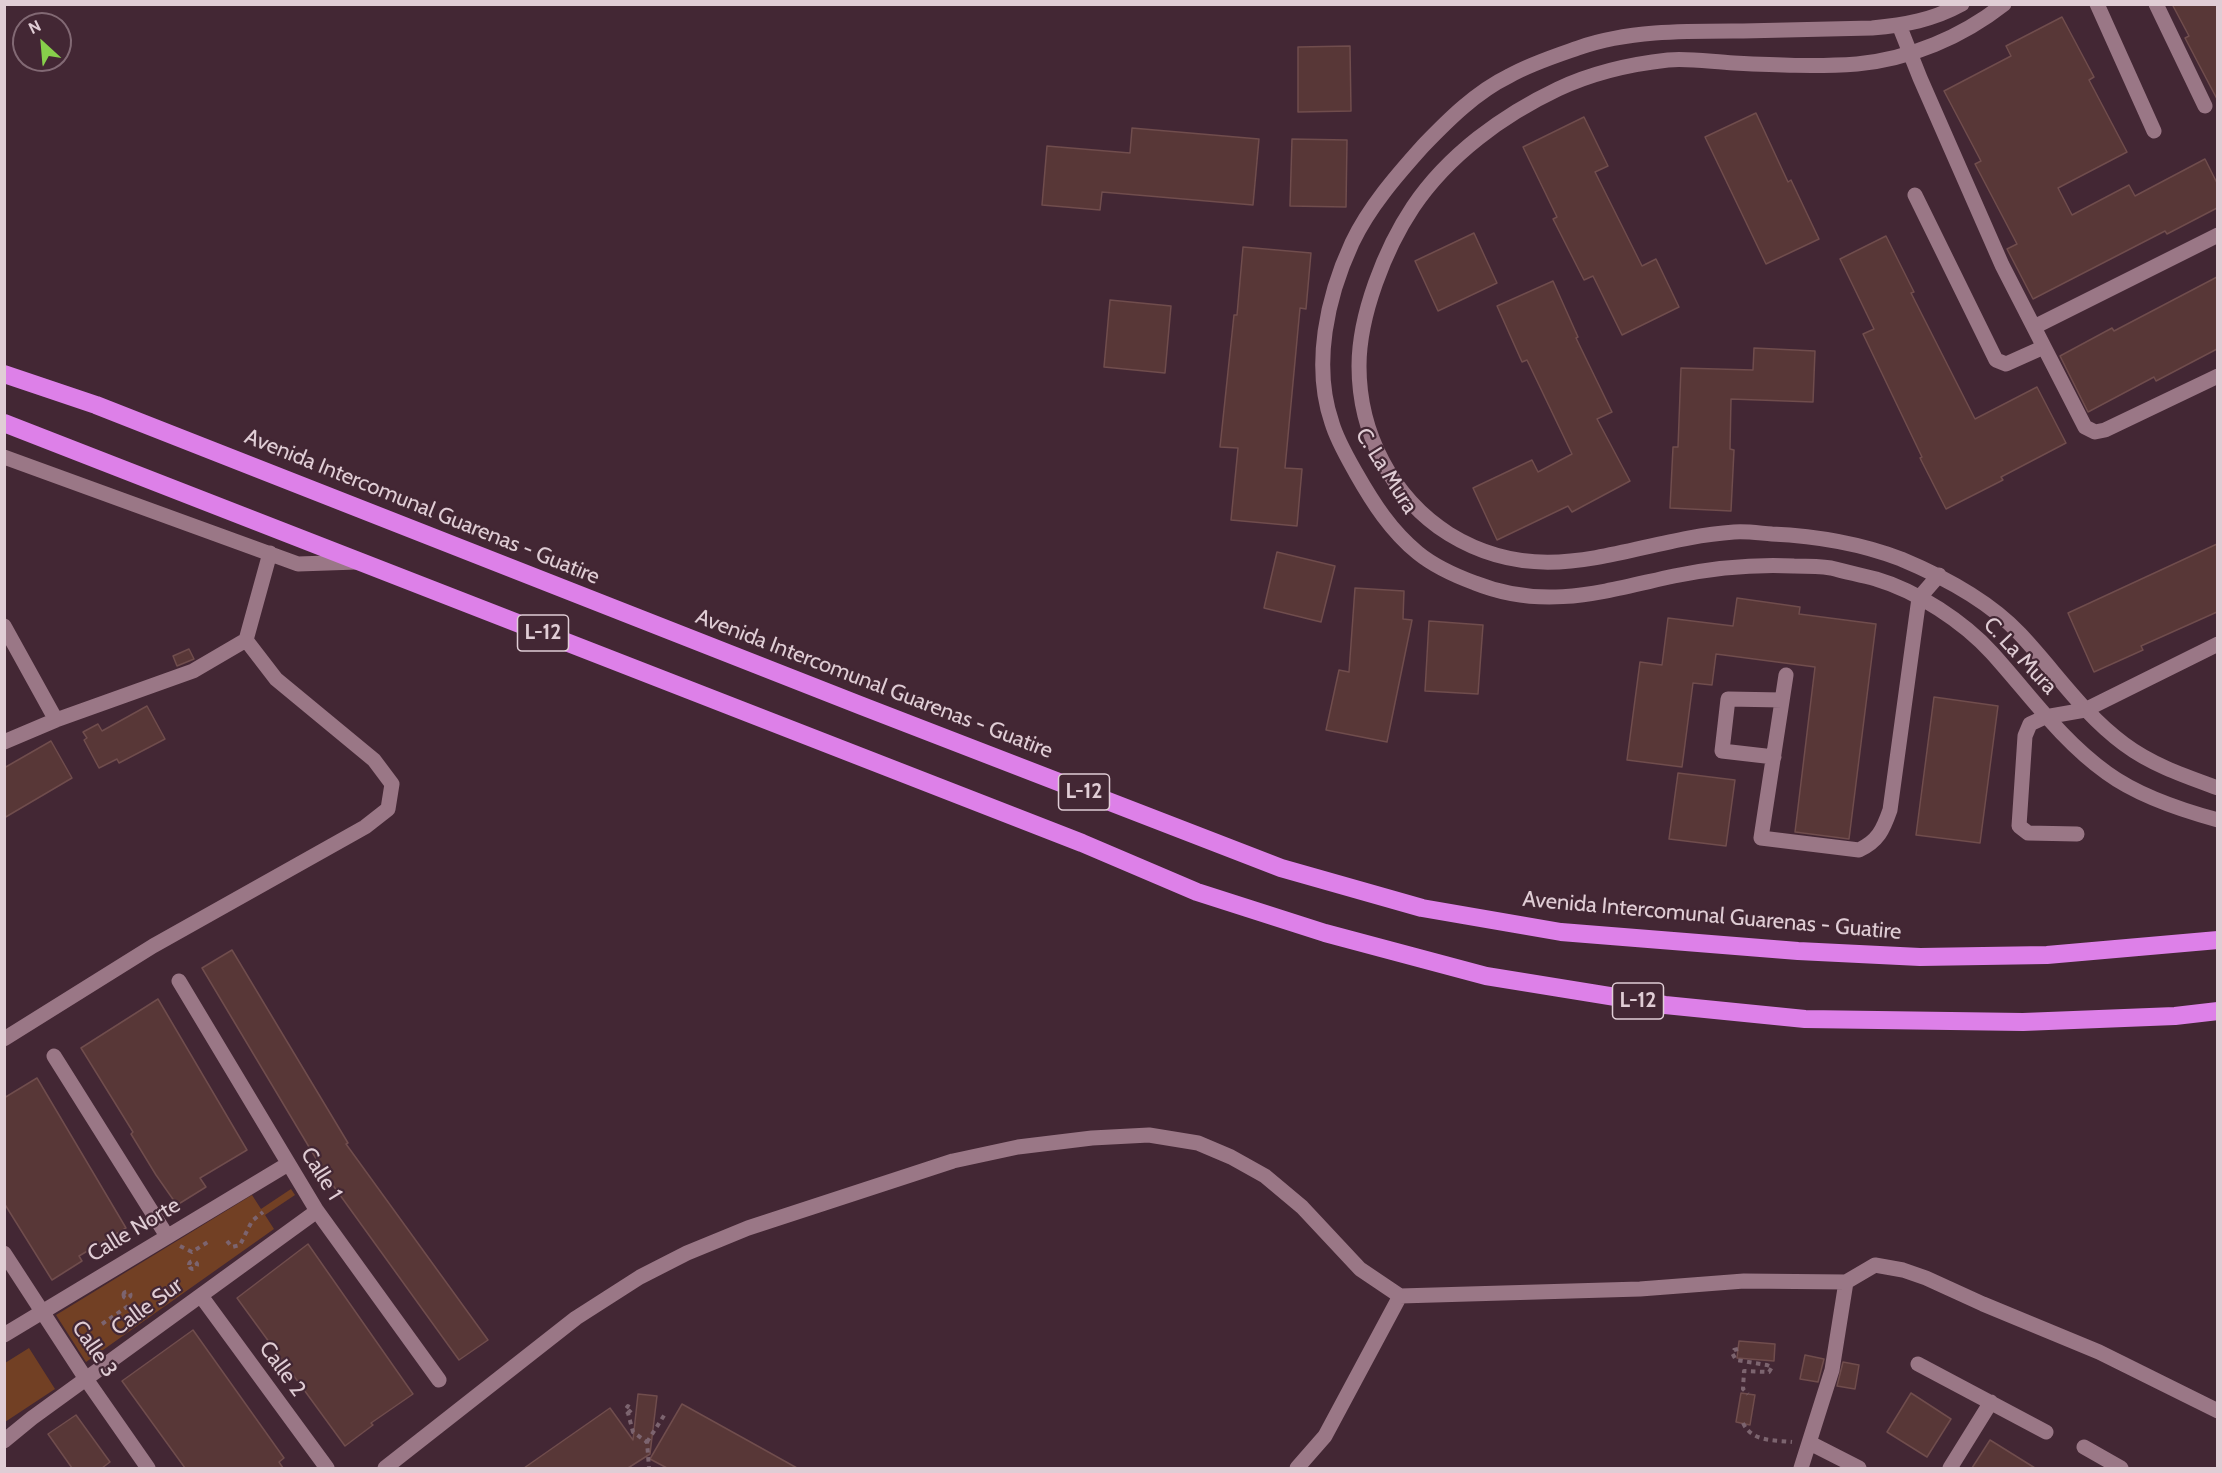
<!DOCTYPE html>
<style>
body{margin:0}
#map{position:relative;width:2222px;height:1473px;overflow:hidden;background:#432734;font-family:Cabin,sans-serif}
canvas{display:block}
.frame{position:absolute;inset:0;border:6px solid #e0cdd5;pointer-events:none}
.north{position:absolute;left:12px;top:12px;width:60px;height:60px;box-sizing:border-box;background:#432734;border:2px solid #826974;border-radius:50%;rotate:334deg;font-size:16px;font-weight:700;line-height:24px;text-align:center;color:#e0cdd5}
.north::after{content:'';display:block;margin:auto;width:21px;height:27px;background:#87cf4b;clip-path:polygon(50% 0,100% 100%,50% 72%,0 100%)}
</style>
<div id="map">
<canvas width="2222" height="1473"></canvas>
<div class="frame"></div>
<div class="north">N</div>
</div>
<script>
const ctx = document.querySelector('canvas').getContext('2d');
ctx.lineJoin = 'round';
function fill(path, color) {
  ctx.fillStyle = color;
  ctx.fill(path, 'evenodd');
}
function strokePath(path, color, width, dash) {
  ctx.strokeStyle = color;
  ctx.lineWidth = width;
  ctx.lineCap = dash ? 'butt' : 'round';
  ctx.setLineDash(dash || []);
  ctx.stroke(path);
}
function write(font, color, halo, rows, align = 'center') {
  ctx.font = font + ' Cabin,sans-serif';
  ctx.lineWidth = 4.5;
  ctx.setLineDash([]);
  ctx.textBaseline = 'middle';
  ctx.strokeStyle = halo;
  ctx.fillStyle = color;
  for (const [text, x, y, turn = 0] of rows) {
    ctx.save();
    ctx.translate(x, y);
    ctx.rotate((+turn || 0) * Math.PI / 180);
    ctx.textAlign = isNaN(turn) ? turn : align;
    if (halo) ctx.strokeText(text, 0, 0);
    ctx.fillText(text, 0, 0);
    ctx.restore();
  }
}
fill(new Path2D(`
 M291,1189L295,1195L265,1215L274,1229L86,1362L56,1315L252,1195L261,1209Z
 M29,1348L55,1389L5,1422V1363Z`), '#724024');
const building = new Path2D(`
 M2172,4H2217V99L2185,38L2189,36Z
 M2062,17L2094,77L2089,80L2127,152L2058,188L2072,215L2129,185L2135,196L2205,159L2217,183V208L2167,234L2165,231L2033,299L2007,249L2017,244L1975,164L1981,161L1944,91L2011,56L2006,46Z
 M1350,46L1351,111L1298,112V47Z
 M1756,113L1788,182L1791,180L1819,239L1766,264L1705,137Z
 M1584,117L1608,166L1595,172L1642,266L1656,259L1679,307L1622,335L1593,276L1584,280L1553,219L1557,217L1523,147Z
 M1132,128L1259,139L1253,205L1102,192L1100,210L1042,205L1047,146L1130,153Z
 M1292,139L1347,140L1346,207L1290,206Z
 M1474,233L1497,283L1438,311L1415,261Z
 M1886,236L1914,292L1911,293L1975,419L2037,387L2066,443L2001,477L2003,480L1946,509L1920,458L1922,457L1863,334L1874,329L1840,259Z
 M1243,247L1311,253L1306,309L1300,308L1285,468L1302,469L1297,526L1231,520L1238,448L1220,447L1234,315H1237Z
 M2217,277V349L2156,381L2154,377L2088,412L2060,356L2112,328L2114,331Z
 M1553,281L1578,337L1576,338L1612,412L1597,419L1630,481L1572,512L1568,506L1497,540L1473,488L1532,460L1538,472L1572,454L1527,360L1522,362L1497,306Z
 M1110,300L1171,306L1165,373L1104,367Z
 M1754,348L1815,351L1813,402L1731,399L1730,449L1734,450L1731,511L1670,508L1673,447H1678L1681,368L1753,370Z
 M2217,544V612L2141,646L2143,650L2094,672L2068,613Z
 M1277,552L1335,566L1321,622L1264,608Z
 M1355,588L1404,591L1403,619L1412,620L1387,742L1326,730L1339,670L1349,672Z
 M1737,598L1800,607L1799,614L1876,624L1849,839L1795,832L1815,667L1716,654L1712,685L1693,683L1682,767L1627,760L1640,662L1662,665L1668,618L1733,626Z
 M1429,621L1483,625L1478,694L1425,691Z
 M189,649L194,659L177,666L173,656Z
 M1934,697L1998,706L1980,843L1916,835Z
 M147,706L165,739L119,763L117,759L99,768L84,740L87,738L83,732L98,724L102,731Z
 M51,741L72,778L4,818V768Z
 M1678,773L1735,780L1726,846L1669,839Z
 M232,950L348,1143L346,1144L488,1340L459,1360L327,1177L202,968Z
 M158,999L247,1150L200,1178L206,1187L177,1205L156,1175L131,1134L133,1132L81,1048Z
 M37,1078L126,1228L79,1256L82,1261L52,1280L4,1203V1098Z
 M308,1244L413,1394L371,1423L373,1425L345,1446L237,1298Z
 M193,1330L284,1458L279,1462L283,1468H185L122,1381Z
 M1739,1341L1775,1344L1774,1361L1737,1358Z
 M1805,1355L1824,1359L1818,1382L1800,1379Z
 M1843,1362L1859,1365L1855,1389L1837,1386Z
 M1741,1393L1755,1395L1750,1425L1736,1422Z
 M1911,1393L1951,1419L1927,1457L1887,1432Z
 M638,1394L657,1396L650,1454L628,1468H524L610,1408L633,1440Z
 M682,1404L754,1444L797,1468H667L650,1459Z
 M76,1415L110,1462L102,1468H72L48,1434Z
 M1990,1440L2035,1468H1972Z`);
fill(building, '#583737');
strokePath(building, '#704d4d', 1.5);
strokePath(new Path2D(`
 M227,1241L232,1247L240,1245L252,1221L263,1212
 M180,1246L192,1252L211,1240
 M189 1265a4 4 0 1 1 8 0a4 4 0 1 1-8 0Z
 M123.5 1295a3.5 3.5 0 1 1 7 0a3.5 3.5 0 1 1-7 0Z
 M102,1324L131,1304L144,1316
 M79,1341L88,1335
 M1738,1349L1734,1350L1732,1353L1736,1360L1767,1365L1772,1367L1769,1372L1744,1371L1743,1389L1748,1394
 M628,1413L632,1409L628,1406L625,1410L628,1413L633,1432L647,1442L649,1468
 M1743,1423C1752,1442 1774,1440 1792,1442
 M647,1442L665,1414`), '#7c646f', 4, [4.5, 4.5]);
strokePath(new Path2D(`
 M1962,4C1933,20 1905,25 1872,28C1829,29 1786,30 1743,31C1688,31 1629,30 1578,48C1555,56 1530,64 1509,76C1476,92 1448,120 1423,146C1397,175 1369,207 1352,243C1327,297 1312,365 1332,423C1337,440 1347,457 1356,473C1373,503 1391,531 1418,553C1434,566 1456,576 1475,583C1545,611 1605,591 1674,576C1713,568 1754,564 1794,566C1807,566 1819,566 1831,568C1846,572 1861,575 1876,579C1917,591 1964,622 1992,653C2030,695 2061,740 2107,773C2137,795 2181,810 2218,820
 M2004,4C1962,37 1910,59 1857,64C1816,67 1774,65 1734,63C1712,62 1689,58 1668,60C1631,64 1592,73 1558,89C1503,115 1448,155 1413,207C1385,249 1359,315 1359,366C1359,433 1392,498 1449,534C1548,595 1632,539 1734,532C1746,531 1759,533 1772,534C1817,536 1859,543 1901,559C1944,577 1988,600 2020,634C2055,671 2083,714 2124,744C2152,765 2185,776 2218,788
 M2097,4L2154,131
 M2156,4L2205,106
 M1899,25L1920,78L2002,265L2085,427L2095,432L2105,430L2218,376
 M1915,195L1996,360L2006,364L2044,347
 M2034,327L2218,235
 M4,457L298,564L357,562
 M4,626L56,720
 M1786,675L1761,838L1859,850C1878,841 1883,830 1890,810L1919,598L1939,575
 M4,742L56,720L193,671L246,640
 M1774,757L1722,751L1728,699L1782,700
 M2077,834L2028,833L2019,826L2025,736L2030,724L2045,717L2085,710L2218,644
 M179,981L317,1211L439,1380
 M4,1039L153,946L365,827L388,809L392,784L374,760L276,679L246,640L270,553
 M54,1056L167,1236
 M4,1253L86,1379L148,1468
 M201,1296L327,1468
 M4,1335L288,1164
 M1918,1364L2046,1432
 M4,1441L32,1418L317,1211
 M1810,1443L1859,1468
 M2084,1447L2121,1468
 M385,1468L576,1318L640,1277L687,1253L748,1228L953,1161L1018,1147L1092,1138L1149,1135L1198,1143L1231,1157L1265,1176L1302,1207L1360,1269L1400,1296L1640,1289L1744,1281L1846,1282L1875,1265L1903,1270L1926,1278L1983,1304L2099,1352L2218,1411
 M1297,1468L1325,1436L1400,1296
 M1801,1468L1832,1370L1846,1282
 M1950,1468L1991,1402`), '#9a7786', 15);
strokePath(new Path2D(`
 M4,374L96,405L862,706L1281,868L1422,908L1561,932L1798,951L1920,957L2047,955L2218,940
 M4,423L1082,843L1197,892L1325,933L1486,976L1665,1005L1805,1019L2023,1022L2175,1016L2218,1011`), '#dd80e8', 18);
for (const [x, y, w] of [
 [543,633,51],
 [1084,792,51],
 [1638,1001,51]
]) {
  const box = new Path2D();
  box.roundRect(x - w / 2, y - 18, w, 36, 4.5);
  ctx.fillStyle = '#432734';
  ctx.fill(box);
  strokePath(box, '#e0cdd5', 1.5);
}
write('bold 21px', '#e0cdd5', null, [
 ["L-12",543,633],
 ["L-12",1084,792],
 ["L-12",1638,1001]
]);
write('22px', '#e0cdd5', '#432734', [
 ["C. La Mura",1386,471,58],
 ["Avenida Intercomunal Guarenas - Guatire",422,507,22],
 ["C. La Mura",2020,656,47],
 ["Avenida Intercomunal Guarenas - Guatire",874,684,21],
 ["Avenida Intercomunal Guarenas - Guatire",1712,916,5],
 ["Calle 1",321,1174,58],
 ["Calle Norte",134,1230,-31],
 ["Calle Sur",147,1307,-36],
 ["Calle 3",94,1349,56],
 ["Calle 2",282,1369,54]
]);
</script>
